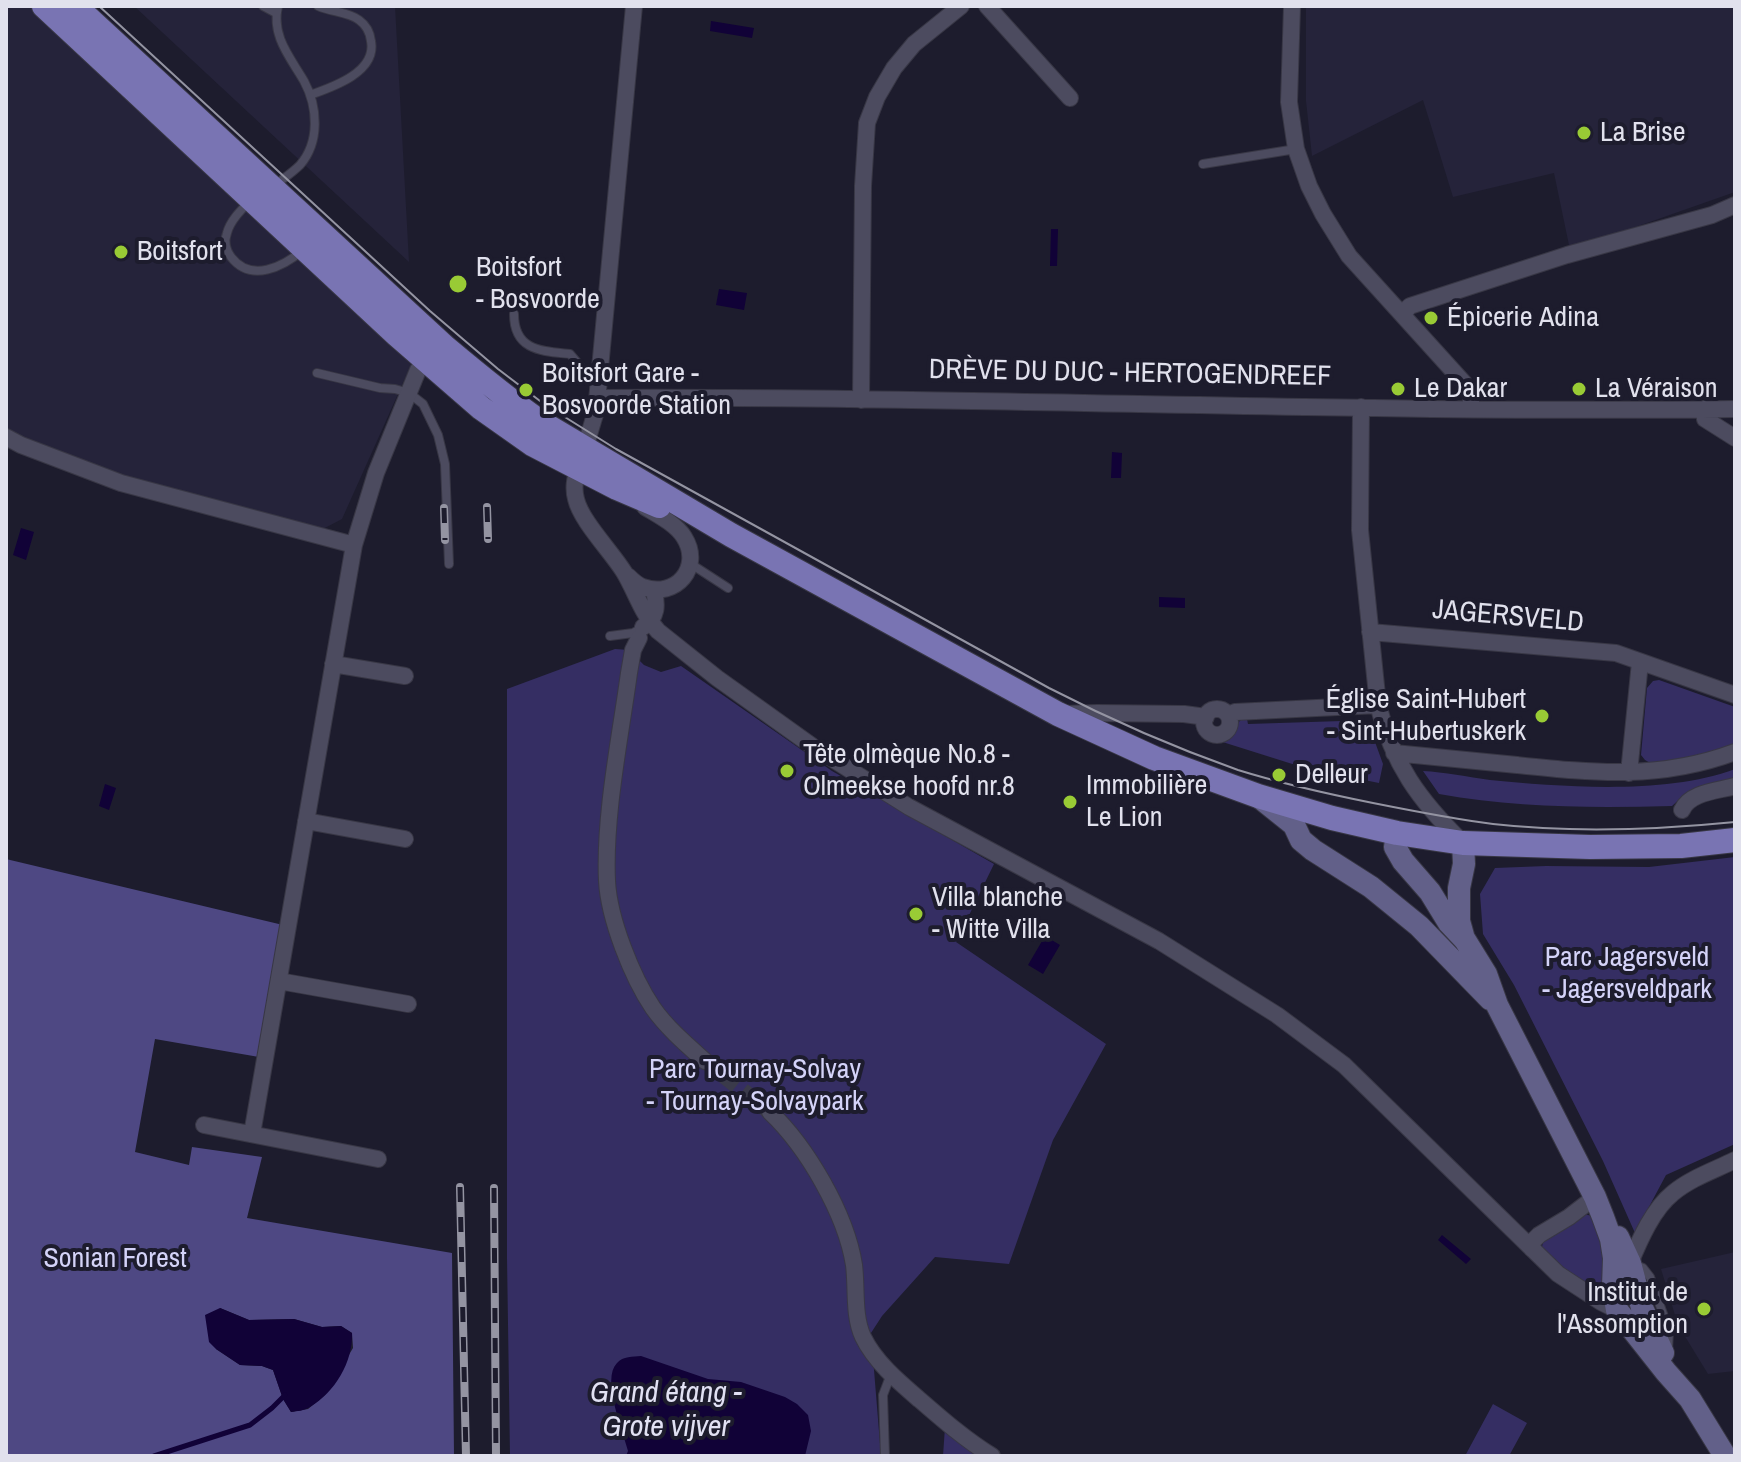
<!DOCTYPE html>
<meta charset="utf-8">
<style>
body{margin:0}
#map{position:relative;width:1741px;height:1462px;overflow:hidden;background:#1d1c2d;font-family:"Archivo Narrow",sans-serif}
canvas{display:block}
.frame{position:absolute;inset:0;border:8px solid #e1e1ed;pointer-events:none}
</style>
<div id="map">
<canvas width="1741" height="1462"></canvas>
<div class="frame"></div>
</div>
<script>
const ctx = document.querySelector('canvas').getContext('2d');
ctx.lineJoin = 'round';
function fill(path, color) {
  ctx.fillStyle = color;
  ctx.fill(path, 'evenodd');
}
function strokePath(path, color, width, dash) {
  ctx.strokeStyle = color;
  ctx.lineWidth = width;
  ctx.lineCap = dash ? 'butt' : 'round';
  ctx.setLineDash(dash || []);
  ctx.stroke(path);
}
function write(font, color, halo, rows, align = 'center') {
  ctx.font = font + ' "Archivo Narrow",sans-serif';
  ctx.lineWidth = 8;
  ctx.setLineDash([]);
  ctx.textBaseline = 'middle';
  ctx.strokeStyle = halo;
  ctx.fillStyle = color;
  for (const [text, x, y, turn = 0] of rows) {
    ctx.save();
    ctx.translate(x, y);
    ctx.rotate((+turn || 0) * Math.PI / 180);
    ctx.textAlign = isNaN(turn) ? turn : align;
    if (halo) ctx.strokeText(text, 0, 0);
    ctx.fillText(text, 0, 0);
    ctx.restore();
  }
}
fill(new Path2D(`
 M6,6H31L415,356L342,519L321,530L118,479L6,434Z
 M134,6H395L409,262Z
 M1306,6H1735V192L1570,250L1554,173L1453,197L1423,100L1312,156L1306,101Z
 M1735,1252V1371L1708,1374L1678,1325L1661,1269Z`), '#25233a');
fill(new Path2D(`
 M615,649L629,650L644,665L661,672L681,666L832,771L994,864L956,942L1106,1044L1053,1140L1009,1264L935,1257L882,1316L871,1333L881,1456H510L507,1258V689Z
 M1659,680L1735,707V746L1718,754L1652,764L1645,760L1641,755L1647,688L1653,681Z
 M1242,719H1247L1248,724L1342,721V719H1351L1353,726L1358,727L1363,722L1371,731L1383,764L1379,783L1319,771L1320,767L1307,764L1305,768L1213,739C1229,740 1231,728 1242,719Z
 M1735,769V781L1683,796L1672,806C1594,808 1516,808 1439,794L1423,771C1444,772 1468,777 1490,780C1563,787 1666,795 1735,769Z
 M1735,857V1144L1666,1175L1635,1233L1603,1161L1514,985L1483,934L1480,894L1495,868L1546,866L1649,867Z
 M1584,1214L1596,1217L1599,1223L1606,1282C1580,1291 1563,1269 1545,1253L1542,1247L1543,1241Z
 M1493,1404L1527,1423L1509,1456H1465Z
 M945,1427L981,1456H943Z`), '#352e63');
fill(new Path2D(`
 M6,859L283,925L259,1057L155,1039L135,1152L189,1165L192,1147L262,1157L247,1218L452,1253L454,1456H6ZM220,1308L249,1320L294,1319L322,1327L341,1326L352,1333L353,1348L325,1395L308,1409L291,1412L283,1399L273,1370L262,1366L240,1365L216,1349Z`), '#4e4883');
fill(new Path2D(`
 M711,21L754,28L752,38L710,31Z
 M1051,229H1058L1057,266H1050Z
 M719,289L747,293L744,310L716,305Z
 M1112,452L1122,453L1121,478H1111Z
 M21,528L34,532L26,560L13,555Z
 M1159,597L1185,598V608L1159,607Z
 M105,784L116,788L109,810L99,806Z
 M1045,936L1060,945L1043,974L1028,965Z
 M1442,1235L1471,1259L1466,1264L1438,1240Z
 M220,1308L249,1320L294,1319L322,1327L341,1326L352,1333C353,1362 335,1392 310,1407C304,1411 297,1411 291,1412L283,1399L273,1370L262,1366L240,1365L216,1349L209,1342L205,1315Z
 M641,1356L708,1379L741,1382L785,1397L797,1404L808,1415L811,1431L805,1456H626L628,1451C623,1431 601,1379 617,1363C623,1356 633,1357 641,1356Z`), '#110237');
strokePath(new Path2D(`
 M154,1456L250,1425L272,1408L285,1395`), '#110237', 5);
strokePath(new Path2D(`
 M705,1061L770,1112`), '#3a3a4a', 16, [16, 8]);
const lane = new Path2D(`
 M263,6L276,13
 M310,95C333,87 377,72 371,41C370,32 366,25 359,20C348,12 331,12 318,6
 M1203,164L1296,149
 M275,185C283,179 293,172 300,165C320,142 318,107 304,81C290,57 271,36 278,6
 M249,202C241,210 230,221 227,233C224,241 226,250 231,257C251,283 283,267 303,250
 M514,314C514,351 542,351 570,354L587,374L599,377
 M317,373L380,388L395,389L409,393L423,404L438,435L445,464L449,564
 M691,564L728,588
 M610,636L633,633L640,629
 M1633,1264L1643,1268L1650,1277L1669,1331L1668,1350
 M885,1456L883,1395L891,1374`);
const street = new Path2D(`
 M987,6L1070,98
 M1292,6L1289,102L1296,149L1309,186L1323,214L1349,256L1464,383L1471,396V408
 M1402,314L1410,306L1567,255L1712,215L1735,205
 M597,398C977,396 1356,414 1735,409
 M861,400L863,186L867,123L877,97L894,68L914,44L961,6
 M1361,407L1360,530L1378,705C1393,764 1419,800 1462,842
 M1704,409L1705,419L1735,438
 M6,437L21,445L121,483L354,545
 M585,448L596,411L634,6
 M578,468C575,479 573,488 576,499C581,521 611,551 624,572C636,592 642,614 658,631L717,678L812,746L909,807L1159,941L1277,1015L1344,1065L1558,1274L1601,1302L1617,1310
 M628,576C633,581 637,585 643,587C676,599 703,567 684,537C676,524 658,515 645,507
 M643,627C658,617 657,605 654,590
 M1370,632L1616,653L1735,695
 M639,638L633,650L629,673C620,739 604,816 607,881C609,919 632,977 653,1008C667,1028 687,1045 705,1061
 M333,664L405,676
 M1204 722a13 13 0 1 1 26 0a13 13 0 1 1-26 0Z
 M1063,714L1097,713L1184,714L1206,717
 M1228,715L1235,712L1378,705
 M1394,753C1435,757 1476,761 1517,765C1594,773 1660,780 1735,752
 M1629,773L1640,662
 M1682,810C1690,792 1718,791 1735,786
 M306,821L405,839
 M279,981L408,1004
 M770,1112C807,1147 846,1214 854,1265C857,1288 853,1315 863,1337C875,1362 899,1382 920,1400C943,1420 966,1440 992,1456
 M204,1125L378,1159
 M252,1134L354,545L376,473L418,370L426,361
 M1532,1249L1533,1241L1539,1235L1569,1217L1595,1197
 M1630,1263C1640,1239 1653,1209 1673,1193C1691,1178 1715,1170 1735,1160`);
const secondary = new Path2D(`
 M1259,797L1294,825L1301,840L1313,850L1371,887L1419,926L1490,999
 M1397,833L1395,847L1403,861L1430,892L1449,923L1465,940L1486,974L1497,1005L1595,1197L1603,1217L1611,1239L1614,1258L1613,1287L1617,1310L1666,1372L1690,1399L1725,1456
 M1463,843L1464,864L1459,888V921L1464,939
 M1618,1237L1630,1263L1642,1308L1663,1353`);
const primary = new Path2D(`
 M44,6L397,335L481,408L532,444L617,488L659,506
 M75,6L446,348C477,374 507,399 539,421L731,535L1058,714L1154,758L1258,796L1332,818L1397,833L1463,843L1590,847L1681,846L1735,840`);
strokePath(lane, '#383745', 10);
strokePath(street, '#383745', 18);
strokePath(secondary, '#383745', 24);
strokePath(primary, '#383745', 26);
strokePath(lane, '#4c4b5f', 8);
strokePath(street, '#4c4b5f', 16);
strokePath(secondary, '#626089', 22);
strokePath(primary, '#7974b3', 24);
strokePath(new Path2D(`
 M99,6L430,311L498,369L544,404L616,449L1049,688C1111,720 1173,747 1238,770C1283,784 1328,794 1373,803C1413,811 1453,819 1493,824C1573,833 1655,830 1735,822`), '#9494a2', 2);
const rail = new Path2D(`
 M487,507L488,539
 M444,508L445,540
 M460,1187L466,1456
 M494,1188L496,1456`);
strokePath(rail, '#9494a2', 8);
strokePath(rail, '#1d1c2d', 5, [15]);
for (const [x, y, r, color] of [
 [1584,133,8,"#99cb35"],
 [121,252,8,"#99cb35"],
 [458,284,10,"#99cb35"],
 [1431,318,8,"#99cb35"],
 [1398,389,8,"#99cb35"],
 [1579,389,8,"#99cb35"],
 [526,390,8,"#99cb35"],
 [1542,716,8,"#99cb35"],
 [787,771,8,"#99cb35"],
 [1279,775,8,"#99cb35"],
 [1070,802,8,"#99cb35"],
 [916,914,8,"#99cb35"],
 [1704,1309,8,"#99cb35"]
]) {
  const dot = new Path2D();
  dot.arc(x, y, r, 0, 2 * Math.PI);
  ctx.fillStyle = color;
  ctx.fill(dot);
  strokePath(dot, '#1d1c2d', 3);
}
write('28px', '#e1e1ed', '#1d1c2d', [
 ["La Brise",1600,133],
 ["Boitsfort",137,252],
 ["Boitsfort",476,268],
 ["- Bosvoorde",476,300],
 ["Épicerie Adina",1447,318],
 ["Boitsfort Gare -",542,374],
 ["Bosvoorde Station",542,406],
 ["Le Dakar",1414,389],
 ["La Véraison",1595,389],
 ["Église Saint-Hubert",1526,700,"right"],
 ["- Sint-Hubertuskerk",1526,732,"right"],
 ["Tête olmèque No.8 -",803,755],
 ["Olmeekse hoofd nr.8",803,787],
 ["Delleur",1295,775],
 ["Immobilière",1086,786],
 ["Le Lion",1086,818],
 ["Villa blanche",932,898],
 ["- Witte Villa",932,930],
 ["Institut de",1688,1293,"right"],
 ["l'Assomption",1688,1325,"right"]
], 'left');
write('28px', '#e1e1ed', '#1d1c2d', [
 ["DRÈVE DU DUC - HERTOGENDREEF",1130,374,1],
 ["JAGERSVELD",1508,617,5]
]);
write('28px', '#d4d3f8', '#1d1c2d', [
 ["Parc Jagersveld",1627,958],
 ["- Jagersveldpark",1627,990],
 ["Parc Tournay-Solvay",755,1070],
 ["- Tournay-Solvaypark",755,1102],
 ["Sonian Forest",115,1259]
]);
write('italic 30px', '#e1e1f3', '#1d1c2d', [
 ["Grand étang -",666,1394],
 ["Grote vijver",666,1428]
]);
</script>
